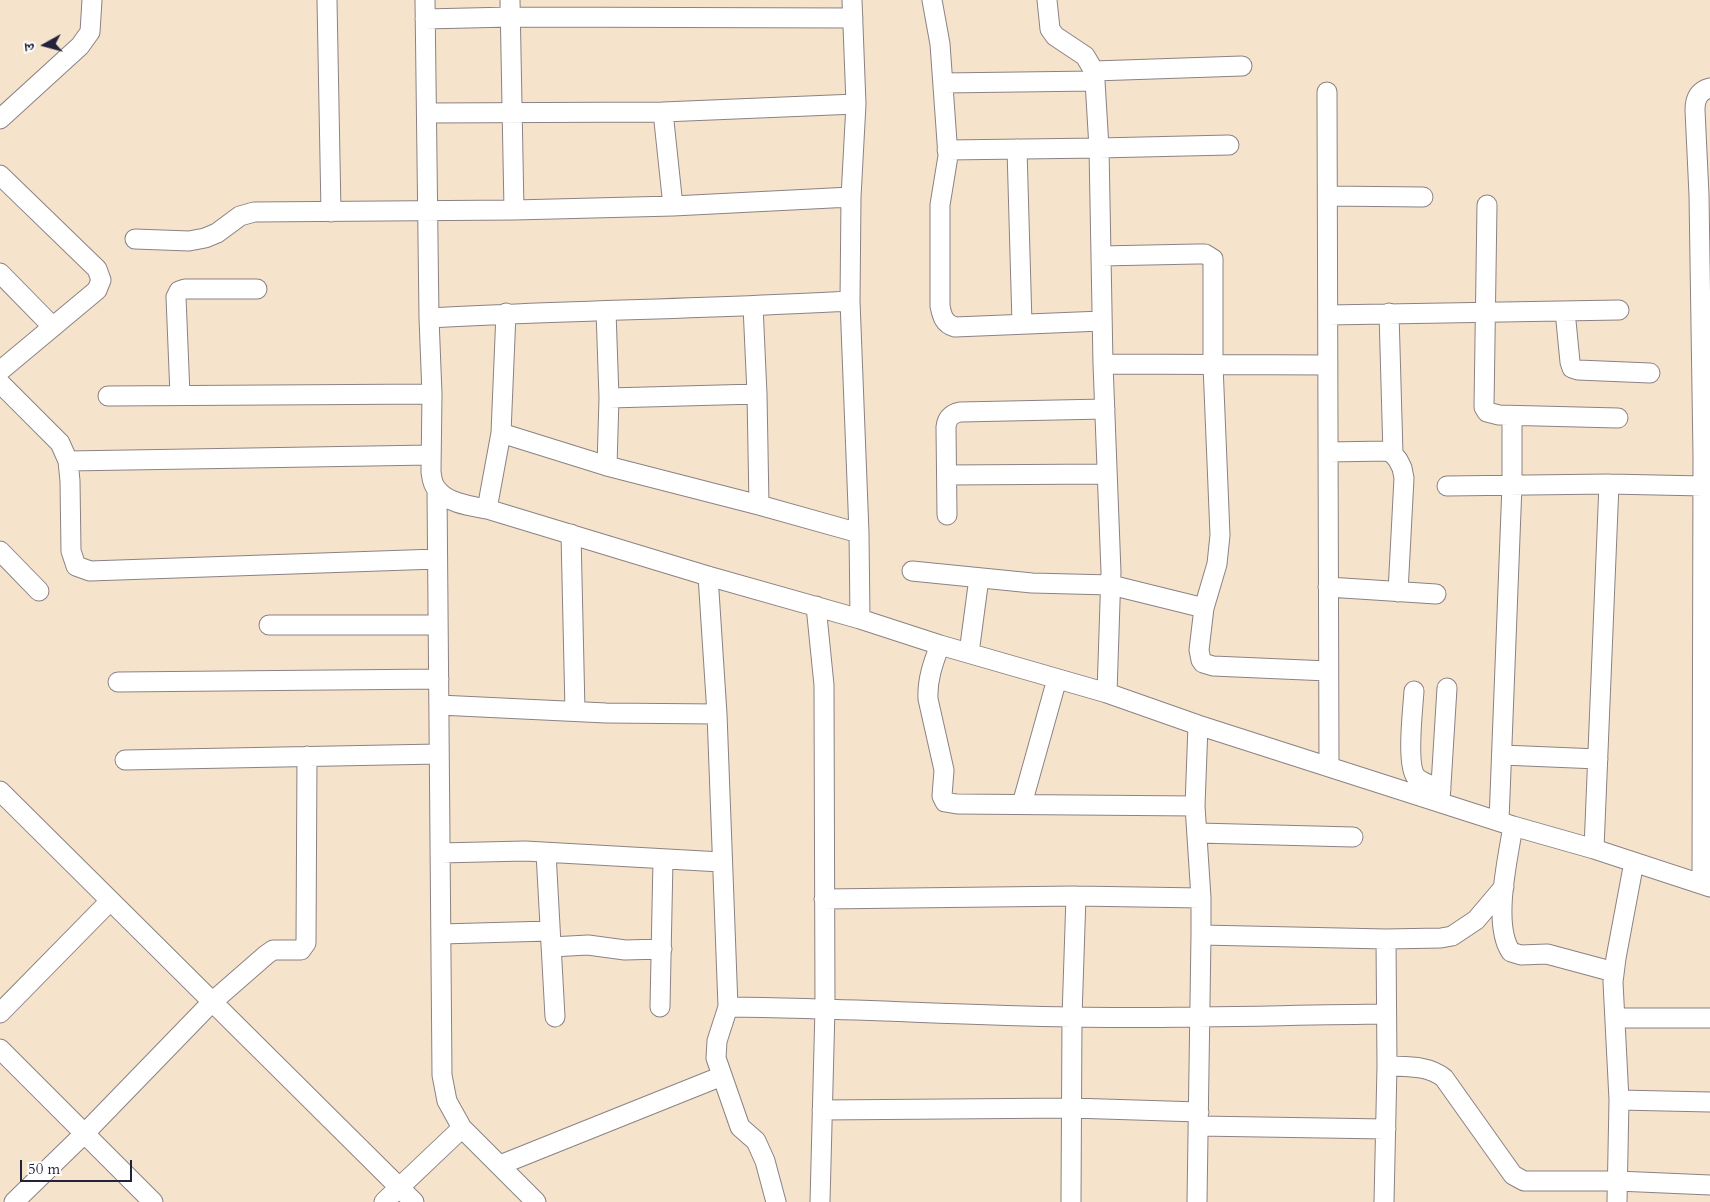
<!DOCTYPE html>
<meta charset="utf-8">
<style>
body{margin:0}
#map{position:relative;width:1710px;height:1202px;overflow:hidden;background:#f6e3cb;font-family:Cardo,"Noto Serif Devanagari",serif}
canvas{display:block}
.north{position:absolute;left:20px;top:20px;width:50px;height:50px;-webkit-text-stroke:4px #fff;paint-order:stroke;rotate:263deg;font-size:14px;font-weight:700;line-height:20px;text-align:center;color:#22223b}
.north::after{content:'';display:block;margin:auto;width:18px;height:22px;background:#22223b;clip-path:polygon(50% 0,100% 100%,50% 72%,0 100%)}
.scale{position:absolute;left:20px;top:1160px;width:112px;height:22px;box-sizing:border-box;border:2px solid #22223b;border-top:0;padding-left:6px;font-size:15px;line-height:18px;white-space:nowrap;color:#22223b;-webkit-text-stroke:4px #fff;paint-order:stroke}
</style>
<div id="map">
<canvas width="1710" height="1202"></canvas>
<div class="north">उ</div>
<div class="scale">50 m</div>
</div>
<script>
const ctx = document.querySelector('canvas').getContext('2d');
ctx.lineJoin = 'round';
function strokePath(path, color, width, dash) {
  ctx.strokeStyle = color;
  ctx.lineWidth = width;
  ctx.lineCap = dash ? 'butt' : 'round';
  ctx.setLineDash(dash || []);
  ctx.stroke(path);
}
const minor = new Path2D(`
 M327,0L331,212
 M425,0L429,318L432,394L431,472C432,478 432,483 436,488C446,503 470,506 487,509L708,576L860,619L940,645L1107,693L1198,725L1513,826L1594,849L1710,887
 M510,0L514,210
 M852,0L856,104L851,197L850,301L859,533L860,619
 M932,0L940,44L948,156L940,205V306C942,316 944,324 955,327L1102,321
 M1047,0L1050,29L1055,36L1085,56L1094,71L1095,81L1099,148L1103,364L1111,572L1107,693
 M425,19L511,17L853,18
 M1094,71L1242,66
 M943,83L1095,81
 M1327,92L1329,766
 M663,112L673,206
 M427,113L663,112L856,104
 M0,119L80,46L90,32L92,0
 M1017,149L1022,324
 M947,150L1099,148L1229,145
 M0,175L97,269L101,280L97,290L0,371
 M1328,196L1423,197
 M1487,205L1484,407L1487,412L1499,415L1618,418
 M135,239L189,241L205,238L217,233L240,216L254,212L514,210L673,206L851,197
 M1101,256L1197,254H1205L1213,259V365L1220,535L1217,564L1204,608L1199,650L1201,660L1203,663L1213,666L1328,671
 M0,273L53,327
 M753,306L757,394L759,505
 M606,311L609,398L607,466
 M1565,311L1570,362L1572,368L1578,370L1650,373
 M1389,313L1393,454
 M1328,315L1619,310
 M429,318C569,310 710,309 850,301
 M1103,364L1328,365
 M0,383L60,443L68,461L431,455
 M180,395L176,297L179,291L185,289H257
 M108,396L432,394
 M609,398L757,394
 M501,433L607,466L759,505L859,533
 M1329,452L1387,451L1393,454L1398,460L1402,468L1404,478L1398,592
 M68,461L70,481L71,551L76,566L90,571L437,559
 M947,475L1107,474
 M1447,486L1609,484L1703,486
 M437,490L442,1075L447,1101L462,1128L536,1202
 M487,509L501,433L506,313
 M947,515L946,427C947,418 951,414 960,412L1105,409
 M571,534L575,711
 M0,551L39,591
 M912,571L1032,583L1111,585L1204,608
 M708,576L717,714L728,1007C842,1008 957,1015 1072,1017C1177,1019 1281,1015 1386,1014
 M1328,587L1436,594
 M816,606L824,685L825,1008L820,1202
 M269,625H438
 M940,645C933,663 927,680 928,699L944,770L942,796L945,802L957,804L1195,806
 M969,653L979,578
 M118,682L439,679
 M1414,691C1413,708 1406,764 1416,777C1422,783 1433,786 1441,789
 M439,705L606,713L717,714
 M1502,755L1598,759
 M125,760L439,754
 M0,791L414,1202
 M1440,801L1447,688
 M1022,804L1057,679
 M1499,821L1512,485V416
 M1513,826C1508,858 1492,925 1511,952L1521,955L1547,954L1614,972
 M1198,833L1353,837
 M1594,849L1609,484
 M440,853L525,851L721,862
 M546,853L555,1017
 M1702,884L1703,456L1699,195L1695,110C1695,99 1699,91 1710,88
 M824,899L1076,896L1201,898
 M441,934L550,931
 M1201,935L1386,939L1441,938L1452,936L1476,920L1504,887
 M551,947L588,945L625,950L662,949
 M660,1007L663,860
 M728,1007L717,1041L716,1058L740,1127L756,1141L765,1161L776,1202
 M0,1013L110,901
 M1615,1018H1710
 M0,1049L153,1202
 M1387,1066C1407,1067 1428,1065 1444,1078L1513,1175L1524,1181H1617L1710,1185
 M1619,1100L1710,1102
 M822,1110L1072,1108L1199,1112
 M1198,1126L1386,1129
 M500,1165L722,1076
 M14,1202L85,1133L211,1003L266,955L273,950H301L306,943L307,756
 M384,1202L462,1128
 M1071,1202L1072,1017L1076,896
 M1197,1202L1201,935V898L1195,806L1198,725
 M1384,1202L1387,1066L1386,939
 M1617,1202L1619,1100L1613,982L1616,958L1634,862`);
strokePath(minor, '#8c8283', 21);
strokePath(minor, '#fff', 19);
</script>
